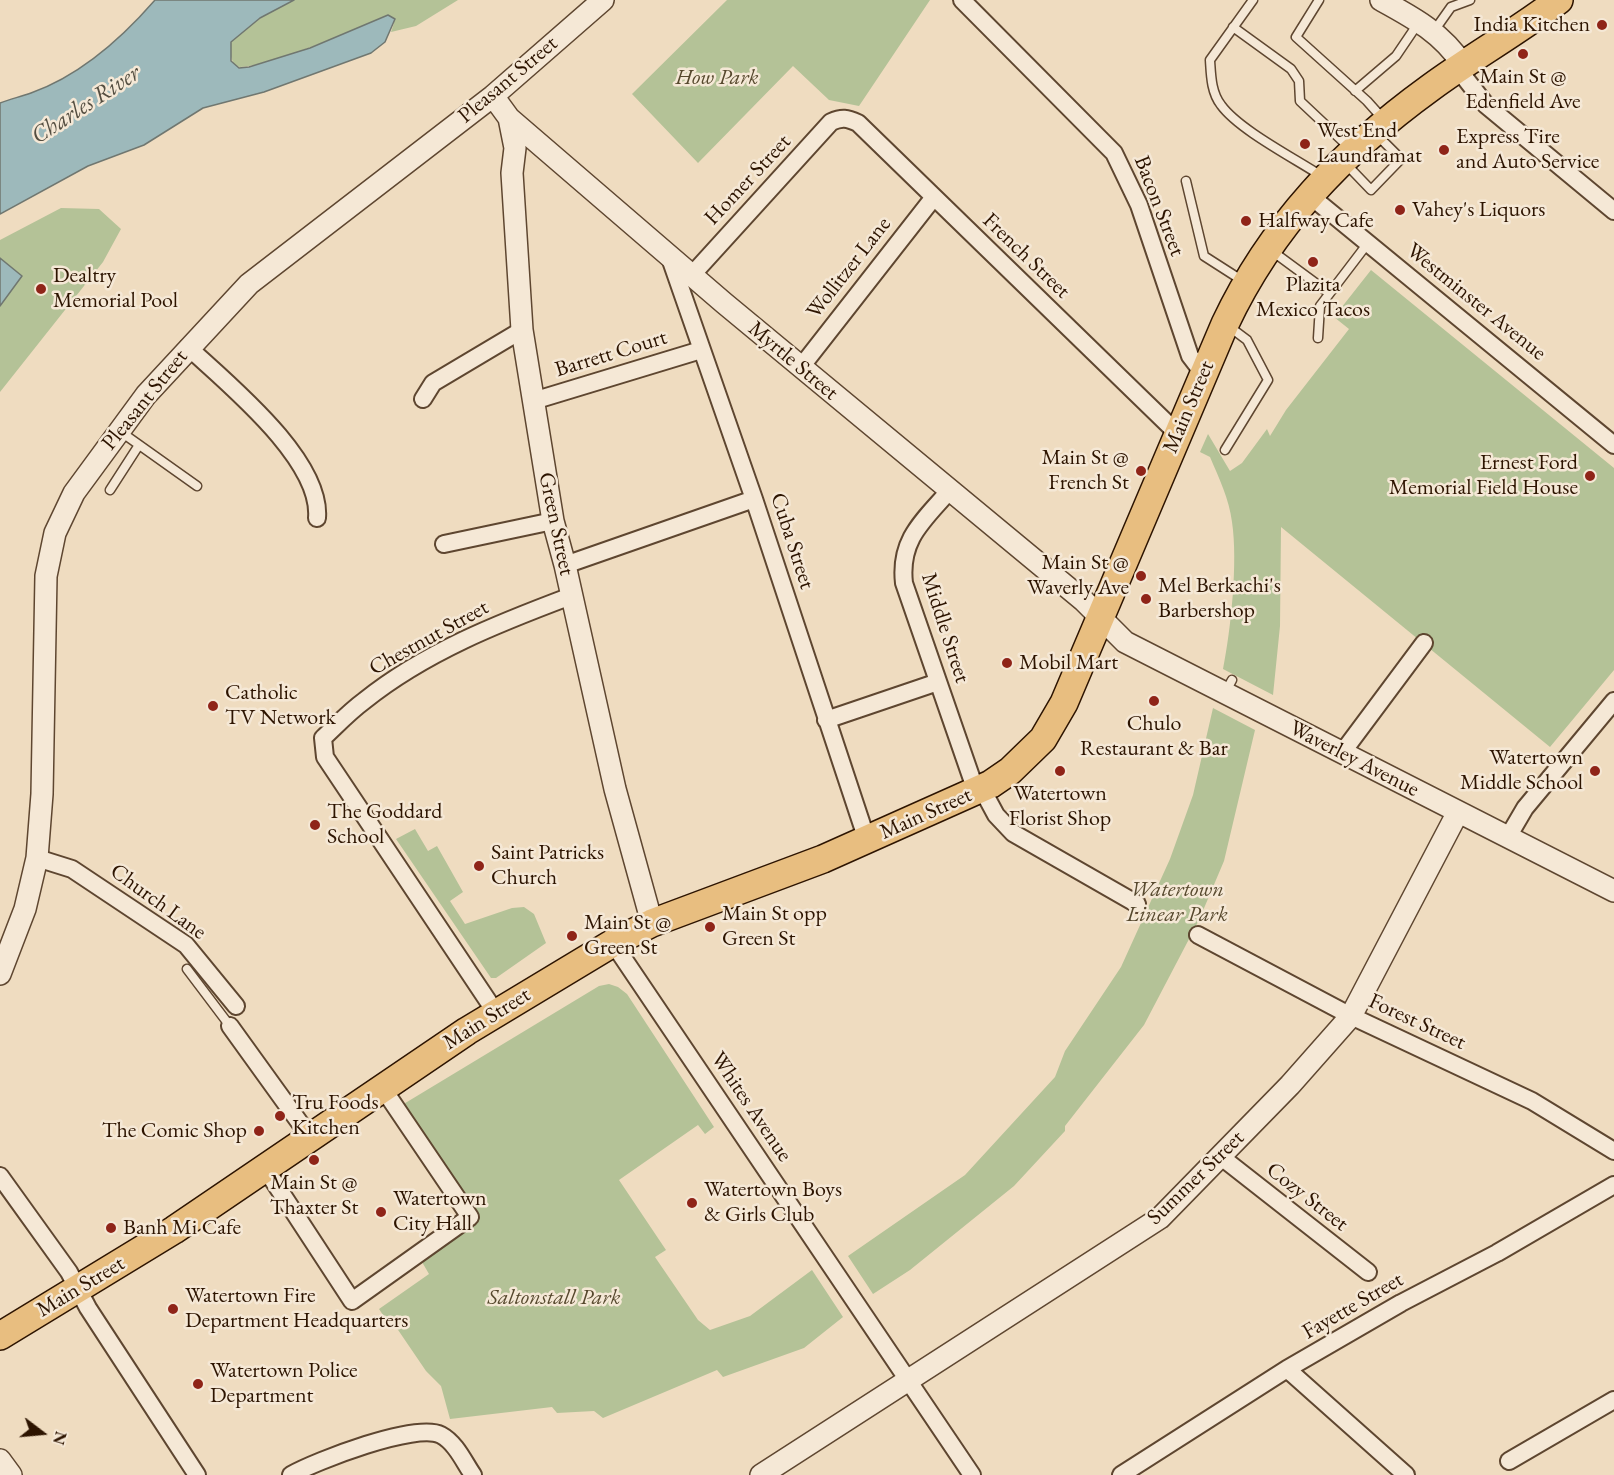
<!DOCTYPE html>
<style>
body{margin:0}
#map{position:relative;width:1614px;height:1475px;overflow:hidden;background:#efdcc0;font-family:"EB Garamond",serif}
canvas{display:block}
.north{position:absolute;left:12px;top:1403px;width:60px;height:60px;-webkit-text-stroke:4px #f5e8d6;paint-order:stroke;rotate:106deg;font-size:16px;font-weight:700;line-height:24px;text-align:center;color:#2d1400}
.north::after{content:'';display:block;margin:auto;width:21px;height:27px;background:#2d1400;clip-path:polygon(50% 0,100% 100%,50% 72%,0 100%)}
</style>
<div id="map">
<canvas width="1614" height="1475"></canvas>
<div class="north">N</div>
</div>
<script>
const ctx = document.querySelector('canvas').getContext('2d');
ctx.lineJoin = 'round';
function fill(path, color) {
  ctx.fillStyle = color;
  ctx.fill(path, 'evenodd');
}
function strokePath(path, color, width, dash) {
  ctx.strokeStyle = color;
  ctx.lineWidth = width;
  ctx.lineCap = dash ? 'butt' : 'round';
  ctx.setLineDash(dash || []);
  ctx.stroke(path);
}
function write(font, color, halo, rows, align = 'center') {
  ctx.font = font + ' "EB Garamond",serif';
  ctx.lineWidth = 5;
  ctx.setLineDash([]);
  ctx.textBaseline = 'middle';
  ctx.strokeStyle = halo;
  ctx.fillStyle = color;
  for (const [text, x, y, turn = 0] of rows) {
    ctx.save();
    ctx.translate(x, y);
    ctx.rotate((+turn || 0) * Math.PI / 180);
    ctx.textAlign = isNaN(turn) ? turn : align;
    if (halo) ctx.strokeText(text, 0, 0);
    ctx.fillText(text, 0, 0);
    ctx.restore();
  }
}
fill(new Path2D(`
 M294,0H458L416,26L391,32L394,23L388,15C363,26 255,74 234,66L229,50L231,42L260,18Z
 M727,0H930L859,106L829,100L793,66L698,163L632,94Z
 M61,208L99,209L121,229L103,262L0,392V240Z
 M1371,270L1614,468V670L1550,747L1281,527L1280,626L1273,695L1223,669C1231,629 1238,562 1232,522C1229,499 1219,478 1210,457L1200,452L1208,434L1230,471L1242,463L1267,429L1270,436L1286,410L1349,329L1334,317Z
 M1213,708L1255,730L1224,861L1199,920L1144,1025L1065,1126V1131L1014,1186L910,1270L873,1294L848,1256L965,1175L1055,1077L1065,1051L1121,967L1170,859L1193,795Z
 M415,829L428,851L437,846L463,892L450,901L465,924L512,908L524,907L534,914L546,943L496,978H491L396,839Z
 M609,984L618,987L627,994L714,1127L705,1134L698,1125L619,1180L666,1250L655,1257L698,1320L710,1330L750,1316L812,1270L843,1317L804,1348L723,1377L717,1370L603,1418L594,1411L557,1413L552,1407L450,1419L441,1386L426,1371L394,1324L387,1321L379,1309L429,1274L422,1262L479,1219L402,1105L599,986Z`), '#b4c297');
const water = new Path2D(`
 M155,0H294L260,18L231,42V61L239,68L249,67L310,48L388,15L395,19L385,42L371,53L264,92L203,108L144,145L88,166L0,214V103C10,99 20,97 31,93C79,76 122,38 155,0Z
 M0,258L22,276L0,306Z`);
fill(water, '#9db9bb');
strokePath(water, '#707770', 1.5);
const service = new Path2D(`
 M1253,0L1210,60C1211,75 1211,92 1221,105C1239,130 1296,159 1323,177
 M1319,0L1296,37L1367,101L1384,120
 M1233,27L1291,69L1299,81L1300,101L1351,149
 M1434,31L1451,7L1470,0
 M1355,91L1396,56L1419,22
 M1346,164L1371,190L1401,159L1377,135
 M1186,181L1204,256L1243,281
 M1272,251L1329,293
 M1318,338L1320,306L1368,243
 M121,432L197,486
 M1225,450L1268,380L1247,340L1227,325
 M110,490L139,445
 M1225,693L1232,680
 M187,969L230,1026`);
const minor = new Path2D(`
 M962,0L1114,153L1139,205L1190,356L1203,373
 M1458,69L1486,105L1614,211
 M1308,194L1614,445
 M670,258L754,499L867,840
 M691,276L831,122C842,117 847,118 858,123L1178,434
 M188,347C228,384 322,460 317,518
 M801,367L934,197
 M423,399L433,383L522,330
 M533,401L701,350
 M950,490C924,520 899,539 904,583L976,791
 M444,544L553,521
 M565,565L754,499
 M826,720L938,682
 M1342,753L1424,643
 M982,789L996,815L1013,833L1137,904
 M1508,837L1525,808L1614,701
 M37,858L72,869L186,945L236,1006
 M1198,935L1351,1016L1532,1101L1614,1151
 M613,943L972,1475
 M496,1013L325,757L323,738C336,726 349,712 364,701C425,652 499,623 571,596
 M230,1026L310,1137
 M1220,1156L1368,1272
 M265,1168L352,1301L470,1217L382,1087
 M0,1176L69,1272L88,1308L197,1475
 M1287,1369L1406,1475
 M1509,1461L1614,1400
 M291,1475C316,1461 416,1422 441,1435C456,1443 464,1462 473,1475
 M1121,1475L1287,1369L1401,1303L1497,1253L1614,1185`);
const tertiary = new Path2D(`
 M1381,0C1414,18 1442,33 1463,65
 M493,96L509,118L724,303L1084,601L1125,642L1614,891
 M509,118L515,148L512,173L522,330L553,521L565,565L615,789L652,923
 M0,974L25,909L37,858L42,794L46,576L55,533L74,493L146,395L249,284L493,96L603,0
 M0,1460L11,1475
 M761,1475L1160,1218L1290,1085L1351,1016L1458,812`);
const primary = new Path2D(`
 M0,1336L174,1230L467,1031L613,943L652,923L823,859L991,784L1010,771L1043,739L1064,703L1225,324C1271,226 1343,151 1430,88C1472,57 1517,32 1559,0`);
strokePath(service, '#5e4630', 11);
strokePath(minor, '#5e4630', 20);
strokePath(tertiary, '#5e4630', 24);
strokePath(primary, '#2d1400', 30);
strokePath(service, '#f5e8d6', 8);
strokePath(minor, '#f5e8d6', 16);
strokePath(tertiary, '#f5e8d6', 21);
strokePath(primary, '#e8be80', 27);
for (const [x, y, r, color] of [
 [1602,25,6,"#8f2418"],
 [1523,54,6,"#8f2418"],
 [1305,144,6,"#8f2418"],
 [1444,150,6,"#8f2418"],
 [1400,210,6,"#8f2418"],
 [1246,221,6,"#8f2418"],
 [1313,262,6,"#8f2418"],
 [41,289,6,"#8f2418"],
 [1141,471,6,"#8f2418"],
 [1590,476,6,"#8f2418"],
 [1141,576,6,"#8f2418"],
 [1146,599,6,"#8f2418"],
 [1007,663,6,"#8f2418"],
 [1154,701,6,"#8f2418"],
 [213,706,6,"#8f2418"],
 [1060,771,6,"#8f2418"],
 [1595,771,6,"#8f2418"],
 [315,825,6,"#8f2418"],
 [479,866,6,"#8f2418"],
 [710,927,6,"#8f2418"],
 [572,936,6,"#8f2418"],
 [280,1116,6,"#8f2418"],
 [259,1131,6,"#8f2418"],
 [314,1160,6,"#8f2418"],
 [692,1203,6,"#8f2418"],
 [381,1212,6,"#8f2418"],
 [111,1228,6,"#8f2418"],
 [173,1309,6,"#8f2418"],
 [198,1384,6,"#8f2418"]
]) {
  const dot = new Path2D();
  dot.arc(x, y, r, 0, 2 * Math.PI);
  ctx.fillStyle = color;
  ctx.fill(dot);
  strokePath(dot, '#f5e8d6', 2);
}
write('22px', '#2d1400', '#f5e8d6', [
 ["India Kitchen",1590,25,"right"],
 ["Main St @",1523,77,"center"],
 ["Edenfield Ave",1523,102,"center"],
 ["West End",1317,131],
 ["Laundramat",1317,156],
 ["Express Tire",1456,137],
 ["and Auto Service",1456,162],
 ["Vahey's Liquors",1412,210],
 ["Halfway Cafe",1258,221],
 ["Dealtry",53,276],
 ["Memorial Pool",53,301],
 ["Plazita",1313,285,"center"],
 ["Mexico Tacos",1313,310,"center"],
 ["Main St @",1129,458,"right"],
 ["French St",1129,483,"right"],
 ["Ernest Ford",1578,463,"right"],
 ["Memorial Field House",1578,488,"right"],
 ["Main St @",1129,563,"right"],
 ["Waverly Ave",1129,588,"right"],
 ["Mel Berkachi's",1158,586],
 ["Barbershop",1158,611],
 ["Mobil Mart",1019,663],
 ["Catholic",225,693],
 ["TV Network",225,718],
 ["Chulo",1154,724,"center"],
 ["Restaurant & Bar",1154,749,"center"],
 ["Watertown",1583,758,"right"],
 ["Middle School",1583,783,"right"],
 ["Watertown",1060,794,"center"],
 ["Florist Shop",1060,819,"center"],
 ["The Goddard",327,812],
 ["School",327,837],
 ["Saint Patricks",491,853],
 ["Church",491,878],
 ["Main St opp",722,914],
 ["Green St",722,939],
 ["Main St @",584,923],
 ["Green St",584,948],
 ["Tru Foods",292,1103],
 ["Kitchen",292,1128],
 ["The Comic Shop",247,1131,"right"],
 ["Main St @",314,1183,"center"],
 ["Thaxter St",314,1208,"center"],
 ["Watertown Boys",704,1190],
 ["& Girls Club",704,1215],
 ["Watertown",393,1199],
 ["City Hall",393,1224],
 ["Banh Mi Cafe",123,1228],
 ["Watertown Fire",185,1296],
 ["Department Headquarters",185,1321],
 ["Watertown Police",210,1371],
 ["Department",210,1396]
], 'left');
write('italic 22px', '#56482d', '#f5e8d6', [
 ["How Park",717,78],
 ["Watertown",1177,890],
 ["Linear Park",1177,915],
 ["Saltonstall Park",554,1298]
]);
write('22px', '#2d1400', '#f5e8d6', [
 ["Pleasant Street",508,80,-40],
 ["Homer Street",748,180,-47],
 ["Bacon Street",1159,206,69],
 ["French Street",1026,256,44],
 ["Wollitzer Lane",849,268,-52],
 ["Westminster Avenue",1476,302,39],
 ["Barrett Court",611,354,-17],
 ["Myrtle Street",793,361,40],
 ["Pleasant Street",145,400,-51],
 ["Main Street",1189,407,-67],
 ["Green Street",556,524,78],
 ["Cuba Street",792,541,72],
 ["Middle Street",945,628,72],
 ["Chestnut Street",429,638,-29],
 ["Waverley Avenue",1354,759,27],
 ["Main Street",926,814,-24],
 ["Church Lane",158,902,36],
 ["Main Street",487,1019,-32],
 ["Forest Street",1417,1022,25],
 ["Whites Avenue",751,1107,56],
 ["Summer Street",1196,1178,-44],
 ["Cozy Street",1307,1197,38],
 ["Main Street",81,1287,-31],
 ["Fayette Street",1353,1306,-30]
]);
write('italic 24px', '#544e41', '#f5e8d6', [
 ["Charles River",86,105,-33]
]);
</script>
